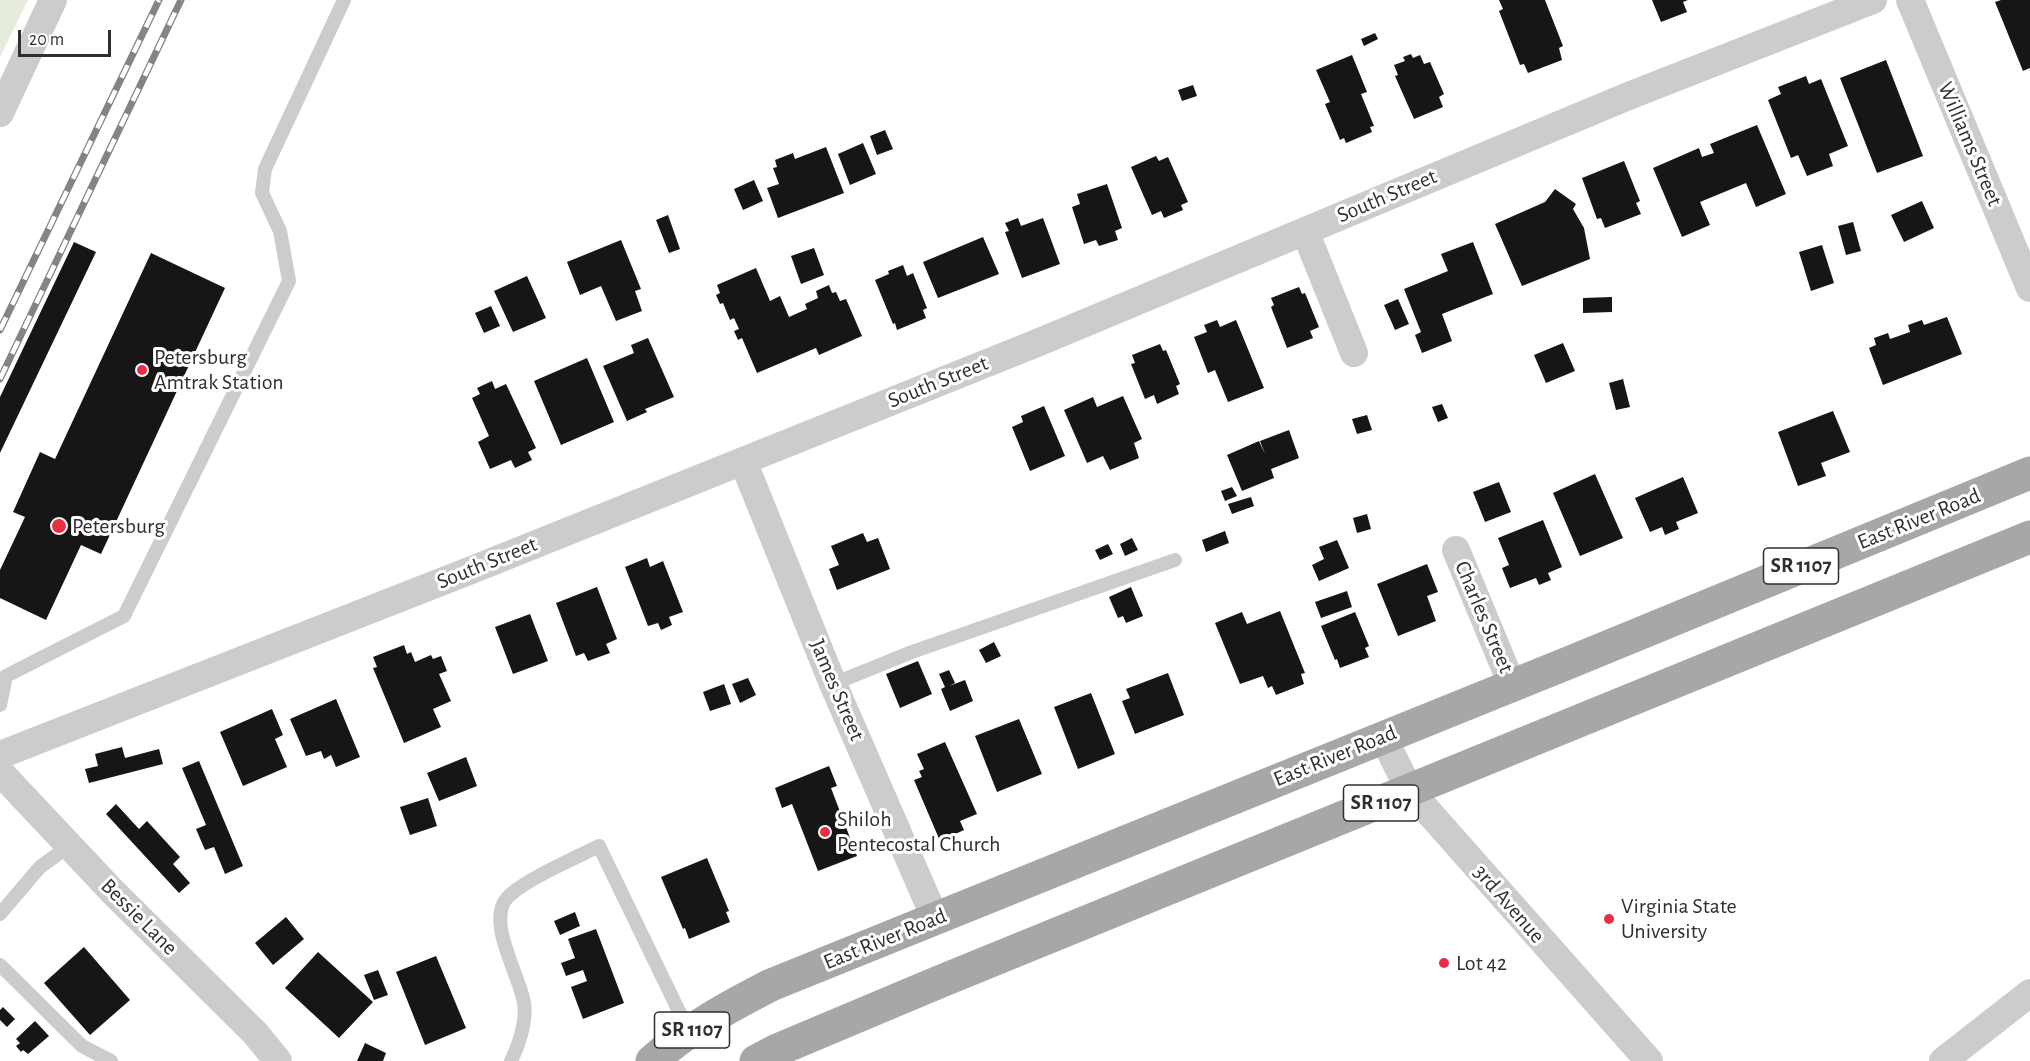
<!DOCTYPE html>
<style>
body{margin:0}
#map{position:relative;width:2030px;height:1061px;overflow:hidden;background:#fff;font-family:"Alegreya Sans",sans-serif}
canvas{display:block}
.scale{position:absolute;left:18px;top:30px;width:93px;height:27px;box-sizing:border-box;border:3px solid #2f2f2f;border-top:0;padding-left:8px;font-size:18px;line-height:21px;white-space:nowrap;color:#2f2f2f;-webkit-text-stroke:4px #fff;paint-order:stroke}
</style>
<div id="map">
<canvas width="2030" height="1061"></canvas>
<div class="scale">20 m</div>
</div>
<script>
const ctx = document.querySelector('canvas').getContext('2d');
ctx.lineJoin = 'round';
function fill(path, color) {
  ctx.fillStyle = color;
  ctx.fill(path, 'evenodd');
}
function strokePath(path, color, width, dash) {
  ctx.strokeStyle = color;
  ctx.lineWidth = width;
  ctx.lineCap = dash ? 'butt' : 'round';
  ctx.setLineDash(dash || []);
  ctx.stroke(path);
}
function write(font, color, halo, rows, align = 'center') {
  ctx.font = font + ' "Alegreya Sans",sans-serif';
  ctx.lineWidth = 6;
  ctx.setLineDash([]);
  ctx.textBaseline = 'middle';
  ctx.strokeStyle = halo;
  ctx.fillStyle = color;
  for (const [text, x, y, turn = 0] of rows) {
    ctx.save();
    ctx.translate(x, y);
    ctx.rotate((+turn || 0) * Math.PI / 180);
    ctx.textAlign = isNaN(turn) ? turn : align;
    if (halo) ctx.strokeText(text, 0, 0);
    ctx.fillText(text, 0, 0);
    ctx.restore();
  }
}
fill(new Path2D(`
 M0,0H28L0,57Z`), '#e6ecdc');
fill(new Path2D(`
 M1499,0H1545L1563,46L1559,48L1562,60L1528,73L1524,64L1520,65L1499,11L1503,9Z
 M1652,0H1688L1683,2L1687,12L1661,22Z
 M2001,0H2030V68L2023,71L1995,2Z
 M1375,33L1378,39L1364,46L1361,39Z
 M1411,54L1413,58L1420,55L1424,64L1430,62L1444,94L1439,97L1443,107L1414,119L1395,76L1398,75L1394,65L1405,61L1403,57Z
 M1352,55L1367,92L1361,94L1374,126L1370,127L1372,132L1346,143L1344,138L1340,140L1325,104L1330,102L1316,70Z
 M1886,60L1923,156L1877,173L1840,78Z
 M1806,76L1809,84L1821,79L1848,146L1829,154L1833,166L1807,176L1798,155L1791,158L1768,100L1781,94L1778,87Z
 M1193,85L1197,96L1182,101L1178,90Z
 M1757,125L1786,194L1756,207L1746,183L1700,202L1710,225L1682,237L1653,168L1699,148L1702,157L1714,153L1710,144Z
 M885,130L893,149L877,155L870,136Z
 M863,143L876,174L850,185L838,154Z
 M826,147L844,193L778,218L767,188L779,184L773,168L777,167L775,160L793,153L795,159Z
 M1156,156L1159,161L1168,157L1188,202L1181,205L1183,210L1164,218L1161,211L1152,215L1131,167Z
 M1624,161L1640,201L1636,203L1641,214L1605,228L1601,218L1597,219L1582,178Z
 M754,180L763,201L743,210L734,189Z
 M1107,184L1122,228L1115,231L1118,240L1099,246L1096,240L1084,244L1072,207L1080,204L1077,194Z
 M1555,189L1576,204L1573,209L1584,228L1590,259L1522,286L1495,224L1545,202Z
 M1922,201L1934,228L1904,242L1891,215Z
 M668,215L680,249L669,253L656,220Z
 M1018,218L1021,226L1043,218L1060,264L1022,278L1005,232L1009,231L1005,223Z
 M1853,222L1861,251L1846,255L1838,226Z
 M983,237L999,274L938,298L923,262Z
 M621,240L641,289L635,291L642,311L616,321L601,286L580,295L567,262Z
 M74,242L96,252L0,453V397Z
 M1473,242L1493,294L1442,314L1452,341L1422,353L1415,335L1421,332L1404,289L1448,271L1441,254Z
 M1822,245L1834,283L1811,291L1799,252Z
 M814,248L824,275L801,284L791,256Z
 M151,253L225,288L101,554L81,545L46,620L0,598V570L25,517L13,512L40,452L55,459Z
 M903,265L907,276L913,273L927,308L923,310L926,318L897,330L895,323L893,324L875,280L889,274L888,271Z
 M756,268L770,301L780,296L789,317L807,309L805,304L818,298L816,291L829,285L832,293L836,292L840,301L846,299L862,336L819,355L816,348L757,373L742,338L738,340L734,331L739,329L734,318L730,320L723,303L720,304L716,295L720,293L717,285Z
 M527,276L546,318L513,332L494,291Z
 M1299,287L1302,294L1305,293L1319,327L1310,331L1313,338L1287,348L1271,307L1274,305L1271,298Z
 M1612,297V312L1583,313V298Z
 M1398,299L1409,324L1395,330L1384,305Z
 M491,306L500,326L484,333L475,313Z
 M1947,317L1962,354L1883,385L1869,348L1876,345L1874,338L1888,333L1890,339L1910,332L1908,325L1922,320L1924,325Z
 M1217,320L1220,327L1236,320L1264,388L1228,402L1215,370L1208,373L1194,337L1207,332L1204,325Z
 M648,338L674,397L645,409L647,412L627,421L603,366L634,353L631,345Z
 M1563,343L1575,371L1546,383L1534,355Z
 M1160,344L1163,351L1166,350L1180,384L1176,386L1179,394L1157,404L1154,395L1145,399L1131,364L1135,363L1132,355Z
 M587,358L614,422L561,445L534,381Z
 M1623,379L1630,407L1616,410L1609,383Z
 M492,381L495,389L506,384L536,448L528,452L532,460L515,468L511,460L490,469L478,442L489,436L472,398L480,394L477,388Z
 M1123,396L1142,439L1134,443L1139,458L1110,470L1103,456L1087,463L1064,410L1093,397L1097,407Z
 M1442,404L1448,418L1438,422L1432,407Z
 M1044,406L1065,456L1030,471L1012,427L1023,422L1021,416Z
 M1833,411L1850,452L1821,463L1826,476L1798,486L1778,432Z
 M1367,415L1372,430L1357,434L1352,419Z
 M1289,430L1299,458L1271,469L1274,478L1242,491L1227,455L1259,441L1265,454L1260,441Z
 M1595,474L1623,538L1580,556L1553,493Z
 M1683,477L1698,513L1676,522L1679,529L1665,535L1662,527L1650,532L1635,498Z
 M1499,482L1511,512L1485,522L1473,492Z
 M1232,487L1237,496L1225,501L1221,491Z
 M1251,497L1254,506L1232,514L1228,504Z
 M1367,514L1371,529L1357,533L1353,518Z
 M1543,520L1562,567L1548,573L1551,580L1539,585L1536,578L1510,588L1502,568L1509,565L1498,538Z
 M1225,531L1229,543L1206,552L1202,540Z
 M863,533L867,542L878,538L890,569L837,590L829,569L839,565L831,546Z
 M1132,538L1138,550L1125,556L1120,544Z
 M1337,540L1349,568L1319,581L1312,565L1324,559L1319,547Z
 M1108,544L1113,554L1100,560L1095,550Z
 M647,558L650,567L663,561L683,612L669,617L672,625L661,630L658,623L648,626L625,567Z
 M1427,564L1438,592L1427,596L1436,621L1398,636L1377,584Z
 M597,587L617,639L606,644L610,653L588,661L584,653L576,656L556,603Z
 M1131,587L1143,616L1126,623L1123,616L1118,618L1109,597Z
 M1347,591L1352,607L1321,618L1315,602Z
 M1280,611L1305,673L1301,674L1304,684L1276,695L1272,686L1268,688L1263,676L1240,684L1215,623L1242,612L1247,624Z
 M1355,612L1369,646L1365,648L1369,657L1340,668L1337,659L1335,660L1321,626Z
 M530,614L548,661L513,674L495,627Z
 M994,642L1001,656L986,663L979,650Z
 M404,645L407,654L411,652L415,662L431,655L433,659L441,656L447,671L439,674L451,701L433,709L441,727L404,743L373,668L377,667L373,657Z
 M918,661L932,694L900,708L886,674Z
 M949,670L955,683L949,686L965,680L973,701L950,711L941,689L945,687L939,674Z
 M1168,673L1184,715L1135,734L1122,701L1130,698L1126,689Z
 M748,678L756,695L740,703L732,684Z
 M724,684L731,704L710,711L703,692Z
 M1091,693L1115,754L1078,769L1054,707Z
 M336,699L360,757L336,767L331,755L324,759L321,751L306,756L290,719Z
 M272,709L283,735L275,739L287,767L243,786L220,732Z
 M1019,719L1042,774L997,792L975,736Z
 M945,742L977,814L960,821L964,830L940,841L914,780L922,777L919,771L924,769L917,754Z
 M122,747L125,758L159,749L163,764L89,783L85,769L98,766L95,754Z
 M466,757L477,786L439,801L427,773Z
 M199,761L243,866L225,874L214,847L205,850L196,829L206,825L182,768Z
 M829,766L837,786L831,788L857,856L818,871L792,804L782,808L775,788Z
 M428,798L437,826L410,835L400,807Z
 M116,804L139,829L147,821L180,857L173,864L190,883L179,893L106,814Z
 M707,858L729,911L726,912L730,922L689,939L685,928L683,929L661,877Z
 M575,912L580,926L560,935L554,921Z
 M286,917L304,939L273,965L255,943Z
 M596,929L624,1003L583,1019L571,987L587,981L583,970L566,976L561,963L575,958L568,939Z
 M84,947L130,1000L90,1035L44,983Z
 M318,952L373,1002L339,1038L285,988Z
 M436,956L466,1028L425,1045L396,972Z
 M378,970L388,995L374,1000L364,975Z
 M3,1007L15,1019L7,1027L0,1020V1010Z
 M35,1021L49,1036L28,1054L23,1050L21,1052L16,1046L20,1043L16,1039Z
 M365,1043L386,1053L383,1061H357Z`), '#161616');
strokePath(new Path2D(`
 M833,684L912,652L1175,560
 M0,705L6,676L124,616L289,281L280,231L262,193L265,169L344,0
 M0,914L40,867L69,846
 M0,965L82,1046L111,1061
 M511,1061C519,1044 527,1023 524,1003C520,976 486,922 507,898C522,881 577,857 599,846L689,1032`), '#ccc', 14);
strokePath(new Path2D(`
 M1910,0L2030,288
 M0,113L53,0
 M1305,231L1354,353
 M743,461L833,684L935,918
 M1456,550L1512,685
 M1383,737L1410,791L1649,1061
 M0,755L474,569L1037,343L1626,97L1873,0
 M0,772L112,891L255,1033L278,1061
 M1943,1061L2030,993`), '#ccc', 28);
strokePath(new Path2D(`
 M652,1061C688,1029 728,1007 771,985L1573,661L2030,473
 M756,1061L775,1051L939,982L2030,537`), '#a7a7a7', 33);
const rail = new Path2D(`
 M0,330L159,0
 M0,379L181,0`);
strokePath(rail, '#848484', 7);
strokePath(rail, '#fff', 4.5, [14]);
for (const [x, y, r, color] of [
 [142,370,6,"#e82e44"],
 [59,526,8,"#e82e44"],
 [825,832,6,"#e82e44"],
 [1609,919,6,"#e82e44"],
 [1444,963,6,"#e82e44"]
]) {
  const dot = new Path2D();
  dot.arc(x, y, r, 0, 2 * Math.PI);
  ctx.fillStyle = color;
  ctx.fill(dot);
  strokePath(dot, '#fff', 2);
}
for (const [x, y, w] of [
 [1801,566,75],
 [1381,803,75],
 [692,1030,75]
]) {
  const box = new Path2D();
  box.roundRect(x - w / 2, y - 18, w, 36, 4.5);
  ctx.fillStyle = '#fff';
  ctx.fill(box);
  strokePath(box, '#2f2f2f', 1.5);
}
write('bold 21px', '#2f2f2f', null, [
 ["SR 1107",1801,566],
 ["SR 1107",1381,803],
 ["SR 1107",692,1030]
]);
write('22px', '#2f2f2f', '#fff', [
 ["Williams Street",1970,144,67],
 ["South Street",1387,196,-23],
 ["South Street",938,382,-22],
 ["East River Road",1919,519,-22],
 ["South Street",487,563,-22],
 ["Charles Street",1484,617,67],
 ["James Street",837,690,67],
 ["East River Road",1335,756,-22],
 ["3rd Avenue",1509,904,49],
 ["Bessie Lane",139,917,45],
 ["East River Road",885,939,-22]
]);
write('22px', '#2f2f2f', '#fff', [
 ["Petersburg",154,357],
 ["Amtrak Station",154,382],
 ["Petersburg",72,526],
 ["Shiloh",837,819],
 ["Pentecostal Church",837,844],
 ["Virginia State",1621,906],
 ["University",1621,931],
 ["Lot 42",1456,963]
], 'left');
</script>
